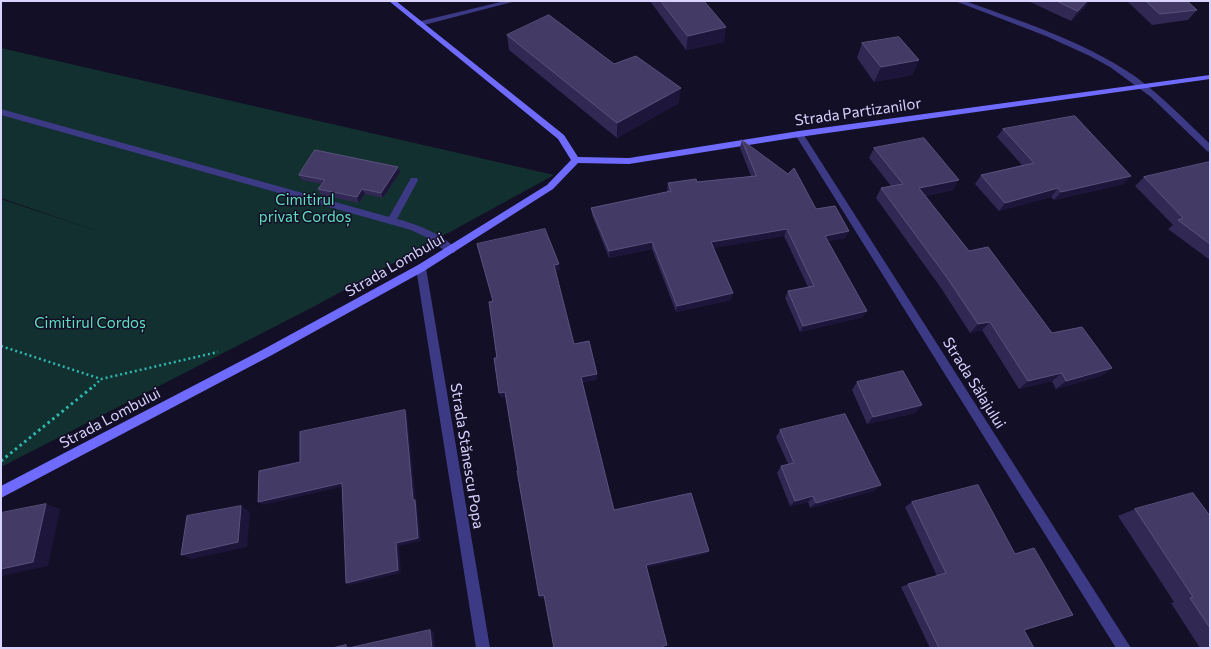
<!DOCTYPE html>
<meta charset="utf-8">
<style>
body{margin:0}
#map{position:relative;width:1211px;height:649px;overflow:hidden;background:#130f26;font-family:Commissioner,sans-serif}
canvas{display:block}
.frame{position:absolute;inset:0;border:2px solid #d9d4ff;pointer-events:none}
</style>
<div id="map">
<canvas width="1211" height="649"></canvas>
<div class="frame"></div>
</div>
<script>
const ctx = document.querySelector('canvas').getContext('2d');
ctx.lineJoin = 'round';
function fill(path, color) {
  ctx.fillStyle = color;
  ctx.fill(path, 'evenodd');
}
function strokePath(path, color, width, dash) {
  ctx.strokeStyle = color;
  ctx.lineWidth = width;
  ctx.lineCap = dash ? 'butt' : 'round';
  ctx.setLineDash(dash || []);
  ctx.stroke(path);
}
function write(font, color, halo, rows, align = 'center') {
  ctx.font = font + ' Commissioner,sans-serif';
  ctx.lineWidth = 3;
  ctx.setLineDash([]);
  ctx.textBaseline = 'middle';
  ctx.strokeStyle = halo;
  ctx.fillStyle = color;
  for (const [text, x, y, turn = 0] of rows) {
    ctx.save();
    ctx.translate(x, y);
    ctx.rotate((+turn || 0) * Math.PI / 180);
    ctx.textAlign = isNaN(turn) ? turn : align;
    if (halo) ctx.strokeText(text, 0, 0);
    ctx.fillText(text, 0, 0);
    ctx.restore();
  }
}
fill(new Path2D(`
 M1,48L554,175L315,306L1,467V199L109,235L1,198Z`), '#12302f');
strokePath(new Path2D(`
 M1,346L101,379L218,352
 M94,386L101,379`), '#2fb8b0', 2.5, [2, 3]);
strokePath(new Path2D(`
 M1,461L95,385`), '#2fb8b0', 3, [2.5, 3.5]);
fill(new Path2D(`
 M1,109L389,217L411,178H417L418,180L397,219C413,223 447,235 456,250L454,253H448L426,237L411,230L1,115Z`), '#3d3a85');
fill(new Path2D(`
 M505,1H516L420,26L416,24L417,22Z
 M955,1H965C1023,22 1084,41 1136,77C1163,97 1186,121 1210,144V152L1207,151L1151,97L1110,67L1090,56L1046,36Z
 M799,131L802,132L1131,648H1116L796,136V132Z
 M421,264L424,265L426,268L490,648H476L416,268L418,265Z`), '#3d3a85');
fill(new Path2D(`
 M389,1H396L564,135L578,157L629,158L799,131L1210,75V79L799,137L629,164L578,163L553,189L424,271L272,355L1,498V486L264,349L418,265L547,185L571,160L558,139Z`), '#6f6bff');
fill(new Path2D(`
 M650,1H704L724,42L686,50Z
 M1028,1H1089L1086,6L1071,21Z
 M1127,1H1187L1197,10L1188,20L1152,25Z
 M507,35L614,64L679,103L617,138L509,50Z
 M862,43L919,60L912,75L874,82L857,58Z
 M1003,129L1124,184L1054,200L1051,197L999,211L975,184L981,175L1022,165L997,137Z
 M742,140L816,209L849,231L845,238L828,241L863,317L800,332L785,298L788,291L808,287L784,236L713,248L731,300L676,312L652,249L609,258L592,215L591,208L668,192L667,191L668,183L697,182L751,176L740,148Z
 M874,148L953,190L925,196L969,251L1052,333L1112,368L1101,376L1056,389L1052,381L1019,389L982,330L970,333L941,288L876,198L881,188L891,186L869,158Z
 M1210,163V260L1168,229L1173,225L1135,186L1144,177Z
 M400,172L383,198L365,194L359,203L321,195L318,189L322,184L302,180L299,175Z
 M857,382L922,405L915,413L867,424L852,390Z
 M780,430L874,491L810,508L808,502L790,506L777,473L781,466L788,464L776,437Z
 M912,502L1024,630L1034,648H930L901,587L908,584L937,576L905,507Z
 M1135,509L1210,516V648H1200L1171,603L1174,602L1118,516Z`), '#312854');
fill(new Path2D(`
 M1087,1H1089L1086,6L1071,21L1078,11Z
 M726,27L724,42L686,50L688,36Z
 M919,60L912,75L874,82L881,67Z
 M681,88L679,103L617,138V123Z
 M398,167L400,172L383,198L381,193Z
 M1131,176L1124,184L1054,200L1061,192Z
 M959,180L953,190L913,198L919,188Z
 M1058,188L1051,197L999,211L1005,203Z
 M362,189L365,194L359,203L357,197Z
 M787,229L784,236L709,249L711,242Z
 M849,231L845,238L822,243L825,236Z
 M652,242V249L609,258V251Z
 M559,264L560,270L555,271L554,265Z
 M733,293L731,300L676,312L677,306Z
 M867,311L863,317L800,332L803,326Z
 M990,322L982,330L970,333L978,324Z
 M1112,368L1101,376L1056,389L1066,381Z
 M1062,373L1052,381L1019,389L1028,381Z
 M597,374V380L581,383V377Z
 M505,392L506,397L501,398L499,393Z
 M922,405L915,413L867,424L873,417Z
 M405,410L407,414L416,501L417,503L421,541L399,546L401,573L350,585L346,583L396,543L413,500Z
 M342,483L346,486L263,505L258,502Z
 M881,485L874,491L810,508L816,503Z
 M813,496L808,502L790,506L795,501Z
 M46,504L60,509L48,566L1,576V569Z
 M241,506L250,512L247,547L192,559L181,555Z
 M709,551L707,554L645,568L646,565Z
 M544,595L545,598L541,599L539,596Z
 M430,630L434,632L435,648H432Z
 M346,645L351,647V648H346Z`), '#1d163a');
const building = new Path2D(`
 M661,1H704L726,27L688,36Z
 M1057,1H1087L1078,11Z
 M1146,1H1187L1197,10L1160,14Z
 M549,15L614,64L636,56L681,88L617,123L507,35Z
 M899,37L919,60L881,67L862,43Z
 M1075,116L1131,176L1061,192L1058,188L1005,203L981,175L1034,163L1003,129Z
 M924,138L959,180L919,188L969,251L988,247L1052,333L1082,327L1112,368L1066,381L1062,373L1028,381L990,322L978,324L948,279L881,188L903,184L874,148Z
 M742,140L788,174L794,168L816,209L835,206L849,231L825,236L867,311L803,326L788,291L814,286L787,229L711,242L733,293L677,306L652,242L609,251L591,208L671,191L668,183L696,179L697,182L756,176Z
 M315,150L398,167L381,193L362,189L357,197L318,189L325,180L299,175Z
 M1209,162L1210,163V244L1178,220L1183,218L1144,177Z
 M545,229L559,264L554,265L574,344L589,341L597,374L581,377L614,510L691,493L709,551L646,565L667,645L663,646L664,648H554L544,595L539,596L517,471H518L505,392L499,393L494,358H497L489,302L493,301L477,244Z
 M903,371L922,405L873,417L857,382Z
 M405,410L413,500H415L418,538L396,543L398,570L346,583L342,483L258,502L259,471L300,462V432Z
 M845,414L881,485L816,503L813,496L795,501L781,466L794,463L780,430Z
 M978,485L1015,554L1034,548L1073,615L1024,630L1034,648H939L908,584L946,573L912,502Z
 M1193,493L1210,516V628L1190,598L1193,597L1135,509Z
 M46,504L33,562L1,569V513Z
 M241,506L238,542L181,555L187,516Z
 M430,630L432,648H349Z
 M346,645V648H333Z`);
fill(building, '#433a66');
strokePath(building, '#5a527e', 1);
write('15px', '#d9d4ff', '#130f26', [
 ["Strada Partizanilor",858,112,-8],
 ["Strada Lombului",395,265,-30],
 ["Strada Sălajului",974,383,58],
 ["Strada Lombului",110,418,-28],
 ["Strada Stănescu Popa",467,456,81]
]);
write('15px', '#5fe0c0', '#130f26', [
 ["Cimitirul",305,200],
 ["privat Cordoș",305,217],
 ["Cimitirul Cordoș",90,323]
]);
</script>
